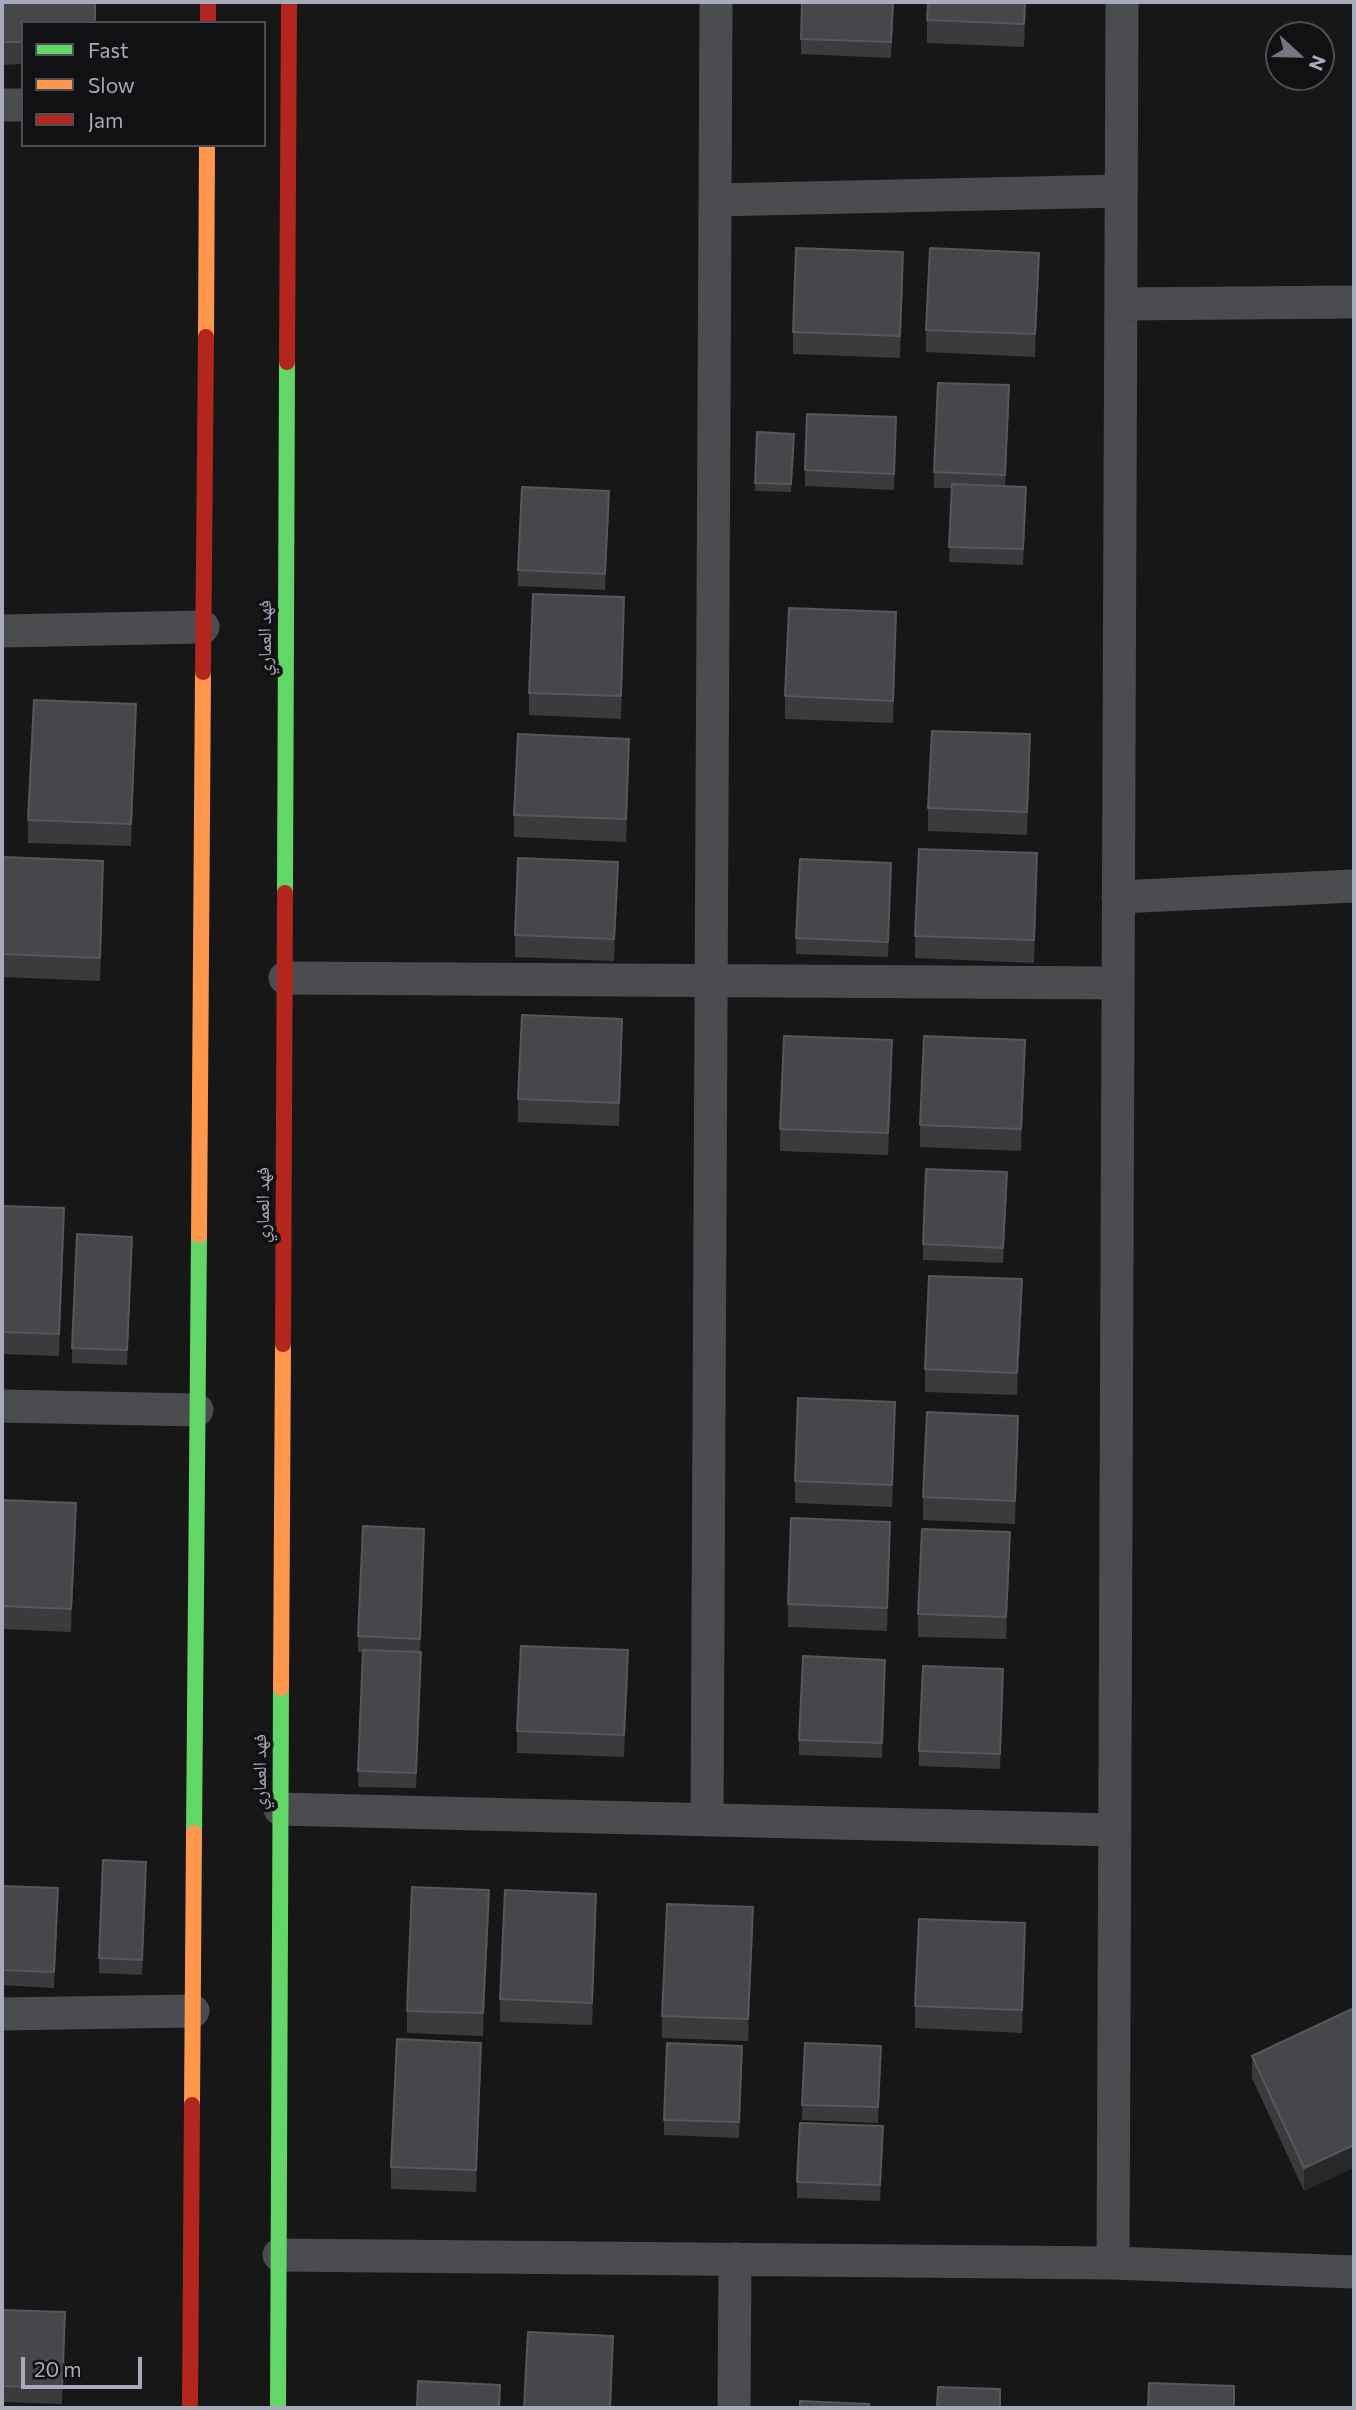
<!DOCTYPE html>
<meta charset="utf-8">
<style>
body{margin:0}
#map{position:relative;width:1356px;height:2410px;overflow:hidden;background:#171717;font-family:Commissioner,sans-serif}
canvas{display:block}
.frame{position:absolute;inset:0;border:4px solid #a7aab8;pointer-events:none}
.legend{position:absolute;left:21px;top:21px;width:245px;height:126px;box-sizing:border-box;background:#111113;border:2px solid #4d4e55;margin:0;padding:9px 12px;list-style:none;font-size:21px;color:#a7aab8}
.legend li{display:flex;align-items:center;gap:14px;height:35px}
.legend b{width:35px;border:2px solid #4d4e55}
.north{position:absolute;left:1265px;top:21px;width:70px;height:70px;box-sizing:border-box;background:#111113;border:2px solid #4d4e55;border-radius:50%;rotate:112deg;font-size:19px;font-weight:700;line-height:28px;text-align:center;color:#a7aab8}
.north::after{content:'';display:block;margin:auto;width:24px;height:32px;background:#757780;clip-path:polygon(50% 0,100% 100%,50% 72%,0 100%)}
.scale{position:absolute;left:21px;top:2357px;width:121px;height:32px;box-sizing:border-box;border:4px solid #a7aab8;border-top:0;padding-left:9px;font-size:21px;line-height:24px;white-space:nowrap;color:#a7aab8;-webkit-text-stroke:5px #111113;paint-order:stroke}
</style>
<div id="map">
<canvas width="1356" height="2410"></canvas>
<div class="frame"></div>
<ul class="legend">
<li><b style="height:9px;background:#63d668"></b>Fast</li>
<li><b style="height:9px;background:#ff974d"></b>Slow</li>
<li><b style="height:9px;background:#b3261e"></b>Jam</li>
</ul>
<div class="north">N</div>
<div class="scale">20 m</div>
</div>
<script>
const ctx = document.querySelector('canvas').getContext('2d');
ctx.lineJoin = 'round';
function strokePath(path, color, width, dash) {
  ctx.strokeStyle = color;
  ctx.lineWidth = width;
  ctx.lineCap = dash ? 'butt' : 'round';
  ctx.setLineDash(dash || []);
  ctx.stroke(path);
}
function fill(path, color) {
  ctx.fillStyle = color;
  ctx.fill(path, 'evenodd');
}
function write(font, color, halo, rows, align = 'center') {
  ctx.font = font + ' Commissioner,"Noto Naskh Arabic",sans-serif';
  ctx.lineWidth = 7;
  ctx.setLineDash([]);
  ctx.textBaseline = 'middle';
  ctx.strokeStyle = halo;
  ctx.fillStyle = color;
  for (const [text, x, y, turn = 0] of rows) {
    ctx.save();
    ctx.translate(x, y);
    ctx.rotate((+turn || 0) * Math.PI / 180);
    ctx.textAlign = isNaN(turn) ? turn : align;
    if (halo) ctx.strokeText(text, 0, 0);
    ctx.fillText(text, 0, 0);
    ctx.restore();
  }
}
strokePath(new Path2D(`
 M2,105H23
 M715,200L1121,191
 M1121,304L1354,302
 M2,631L203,627
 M1118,897L1354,886
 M285,978L1118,983
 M2,1406L197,1410
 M280,1809L1114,1830
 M707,1820L716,2
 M2,2014L193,2011
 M279,2255L1113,2263L1354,2272
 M1113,2263L1122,2
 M734,2408L735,2259`), '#4b4c50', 33);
strokePath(new Path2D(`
 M285,893L287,362
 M194,1833L199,1235
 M278,2408L281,1688`), '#63d668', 16);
strokePath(new Path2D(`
 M206,337L207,145
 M199,1235L203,672
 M281,1688L283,1344
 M192,2105L194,1833`), '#ff974d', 16);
strokePath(new Path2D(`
 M208,2V23
 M287,362L289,2
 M203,672L206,337
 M283,1344L285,893
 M190,2408L192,2105`), '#b3261e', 16);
fill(new Path2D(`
 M2,2L23,23V64L2,65Z
 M894,2L891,58L801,54V39Z
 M1026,2L1024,47L927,43V20Z
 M903,275L900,358L793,354V332Z
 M1039,275L1035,357L926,352V330Z
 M1009,401L1005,486L1026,502L1023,565L949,562L952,488H934V472Z
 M757,432L794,434L791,492L755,491Z
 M896,432L894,490L805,486V470Z
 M609,506L605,590L518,586V570Z
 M624,620L621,719L529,715V693Z
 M896,635L893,723L785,719V696Z
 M136,726L131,846L28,843V820Z
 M1030,757L1027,835L928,831V808Z
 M629,761L626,842L514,837V815Z
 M2,857L103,883L100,981L2,977Z
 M1037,876L1034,963L915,958V936Z
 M891,878L888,957L796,954V938Z
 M618,884L614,961L515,957V935Z
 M622,1042L619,1126L518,1122V1099Z
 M892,1062L888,1155L780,1151V1129Z
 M1025,1062L1021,1151L920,1147V1125Z
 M1007,1187L1003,1263L923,1260V1244Z
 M2,1206L64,1231L59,1356L2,1354Z
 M132,1252L127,1365L72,1363V1348Z
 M1022,1302L1017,1395L925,1392V1369Z
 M895,1425L892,1507L795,1503V1481Z
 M1018,1438L1015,1524L923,1520V1497Z
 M2,1500L76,1526L71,1632L2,1629Z
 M424,1544L420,1652L421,1668L416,1788L358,1787L363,1652H358V1636Z
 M890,1544L887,1631L788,1627V1604Z
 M1010,1555L1006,1639L918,1637V1614Z
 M628,1673L624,1757L517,1753V1731Z
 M885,1675L882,1758L799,1755V1740Z
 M1003,1685L1000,1769L919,1766V1751Z
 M146,1877L142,1975L99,1973V1958Z
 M2,1886L58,1903L54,1988L2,1985Z
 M489,1912L483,2036L407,2033V2011Z
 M596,1916L592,2025L500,2022V1999Z
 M753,1929L748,2041L662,2038V2016Z
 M1025,1946L1022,2033L915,2028V2006Z
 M1354,2008L1304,2191L1252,2078V2056Z
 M742,2061L739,2138L664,2135V2120Z
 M881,2061L878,2123L802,2120V2105Z
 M481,2065L476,2192L391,2189V2167Z
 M883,2142L880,2201L797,2198V2182Z
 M2,2310L65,2328L62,2404L2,2402Z`), '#3b3b3e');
fill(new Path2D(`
 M1025,2H1026L1024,47V24Z
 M903,252V275L900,358V336Z
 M1039,253V275L1035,357V334Z
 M1009,385V401L1005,490V475Z
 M609,491V506L605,590V574Z
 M624,597V620L621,719V696Z
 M896,612V635L893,723V701Z
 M136,704V726L131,846V824Z
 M1030,734V757L1027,835V812Z
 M629,739V761L626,842V819Z
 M1037,853V876L1034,963V940Z
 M103,861V883L100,981V958Z
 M618,862V884L614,961V939Z
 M622,1019V1042L619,1126V1103Z
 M892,1040V1062L888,1155V1133Z
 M1025,1040V1062L1021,1151V1129Z
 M1007,1172V1187L1003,1263V1248Z
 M64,1208V1231L59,1356V1334Z
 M132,1237V1252L127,1365V1350Z
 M1022,1279V1302L1017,1395V1373Z
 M895,1402V1425L892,1507V1485Z
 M1018,1416V1438L1015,1524V1501Z
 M76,1503V1526L71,1632V1609Z
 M890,1522V1544L887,1631V1608Z
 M424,1529V1544L420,1654V1639Z
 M1010,1532V1555L1006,1639V1617Z
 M628,1650V1673L624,1757V1735Z
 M421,1652V1668L416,1788V1773Z
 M489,1890V1912L483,2036V2013Z
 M596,1894V1916L592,2025V2003Z
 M753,1907V1929L748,2041V2019Z
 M1025,1923V1946L1022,2033V2010Z
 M481,2043V2065L476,2192V2170Z
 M881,2046V2061L878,2123V2107Z
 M883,2126V2142L880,2201V2185Z
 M1354,2145V2168L1304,2191V2168Z
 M613,2336V2358L611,2408H610Z`), '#282829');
const building = new Path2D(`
 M2,2H95V23H23V42H2Z
 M802,2H893L891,42L801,39Z
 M928,2H1025L1024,24L927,20Z
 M796,248L903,252L900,336L793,332Z
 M930,248L1039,253L1035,334L926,330Z
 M938,383L1009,385L1005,475L934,472Z
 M807,414L896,417L894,474L805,470Z
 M757,432L794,434L791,484L755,483Z
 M952,484L1026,487L1023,549L949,547Z
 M522,487L609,491L605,574L518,570Z
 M533,594L624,597L621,696L529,693Z
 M789,608L896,612L893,701L785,696Z
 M34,700L136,704L131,824L28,820Z
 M932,731L1030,734L1027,812L928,808Z
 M518,734L629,739L626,819L514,815Z
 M919,849L1037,853L1034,940L915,936Z
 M2,857L103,861L100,958L2,954Z
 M518,858L618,862L614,939L515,935Z
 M800,859L891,863L888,942L796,938Z
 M522,1015L622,1019L619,1103L518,1099Z
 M784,1036L892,1040L888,1133L780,1129Z
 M924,1036L1025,1040L1021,1129L920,1125Z
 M926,1169L1007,1172L1003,1248L923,1244Z
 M2,1206L64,1208L59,1334L2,1332Z
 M77,1234L132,1237L127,1350L72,1348Z
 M929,1276L1022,1279L1017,1373L925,1369Z
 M798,1398L895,1402L892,1485L795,1481Z
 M927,1412L1018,1416L1015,1501L923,1497Z
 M2,1500L76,1503L71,1609L2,1606Z
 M791,1518L890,1522L887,1608L788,1604Z
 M363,1526L424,1529L420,1639L358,1636Z
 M922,1529L1010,1532L1006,1617L918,1614Z
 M521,1646L628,1650L624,1735L517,1731Z
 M363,1650L421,1652L416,1773L358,1771Z
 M803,1656L885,1660L882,1743L799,1740Z
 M923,1666L1003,1669L1000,1754L919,1751Z
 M103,1860L146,1862L142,1960L99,1958Z
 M2,1886L58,1888L54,1972L2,1970Z
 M412,1887L489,1890L483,2013L407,2011Z
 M505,1890L596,1894L592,2003L500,1999Z
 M667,1904L753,1907L748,2019L662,2016Z
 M919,1919L1025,1923L1022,2010L915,2006Z
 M1354,2008V2145L1304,2168L1252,2056Z
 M397,2039L481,2043L476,2170L391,2167Z
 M667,2043L742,2046L739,2122L664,2120Z
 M805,2043L881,2046L878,2107L802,2105Z
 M800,2123L883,2126L880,2185L797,2182Z
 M2,2310L65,2312L62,2388L2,2386Z
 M528,2332L613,2336L610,2408H524Z
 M418,2381L500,2385L499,2408H417Z
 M1149,2383L1234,2386V2408H1148Z
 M938,2387L1000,2389V2408H937Z
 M800,2401L869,2404V2408H800Z`);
fill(building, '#47474b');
strokePath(building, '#56575c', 2);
write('19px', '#a7aab8', '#111113', [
 ["فهد العماري",265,638,-90],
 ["فهد العماري",263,1205,-90],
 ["فهد العماري",260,1772,-90]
]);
</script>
